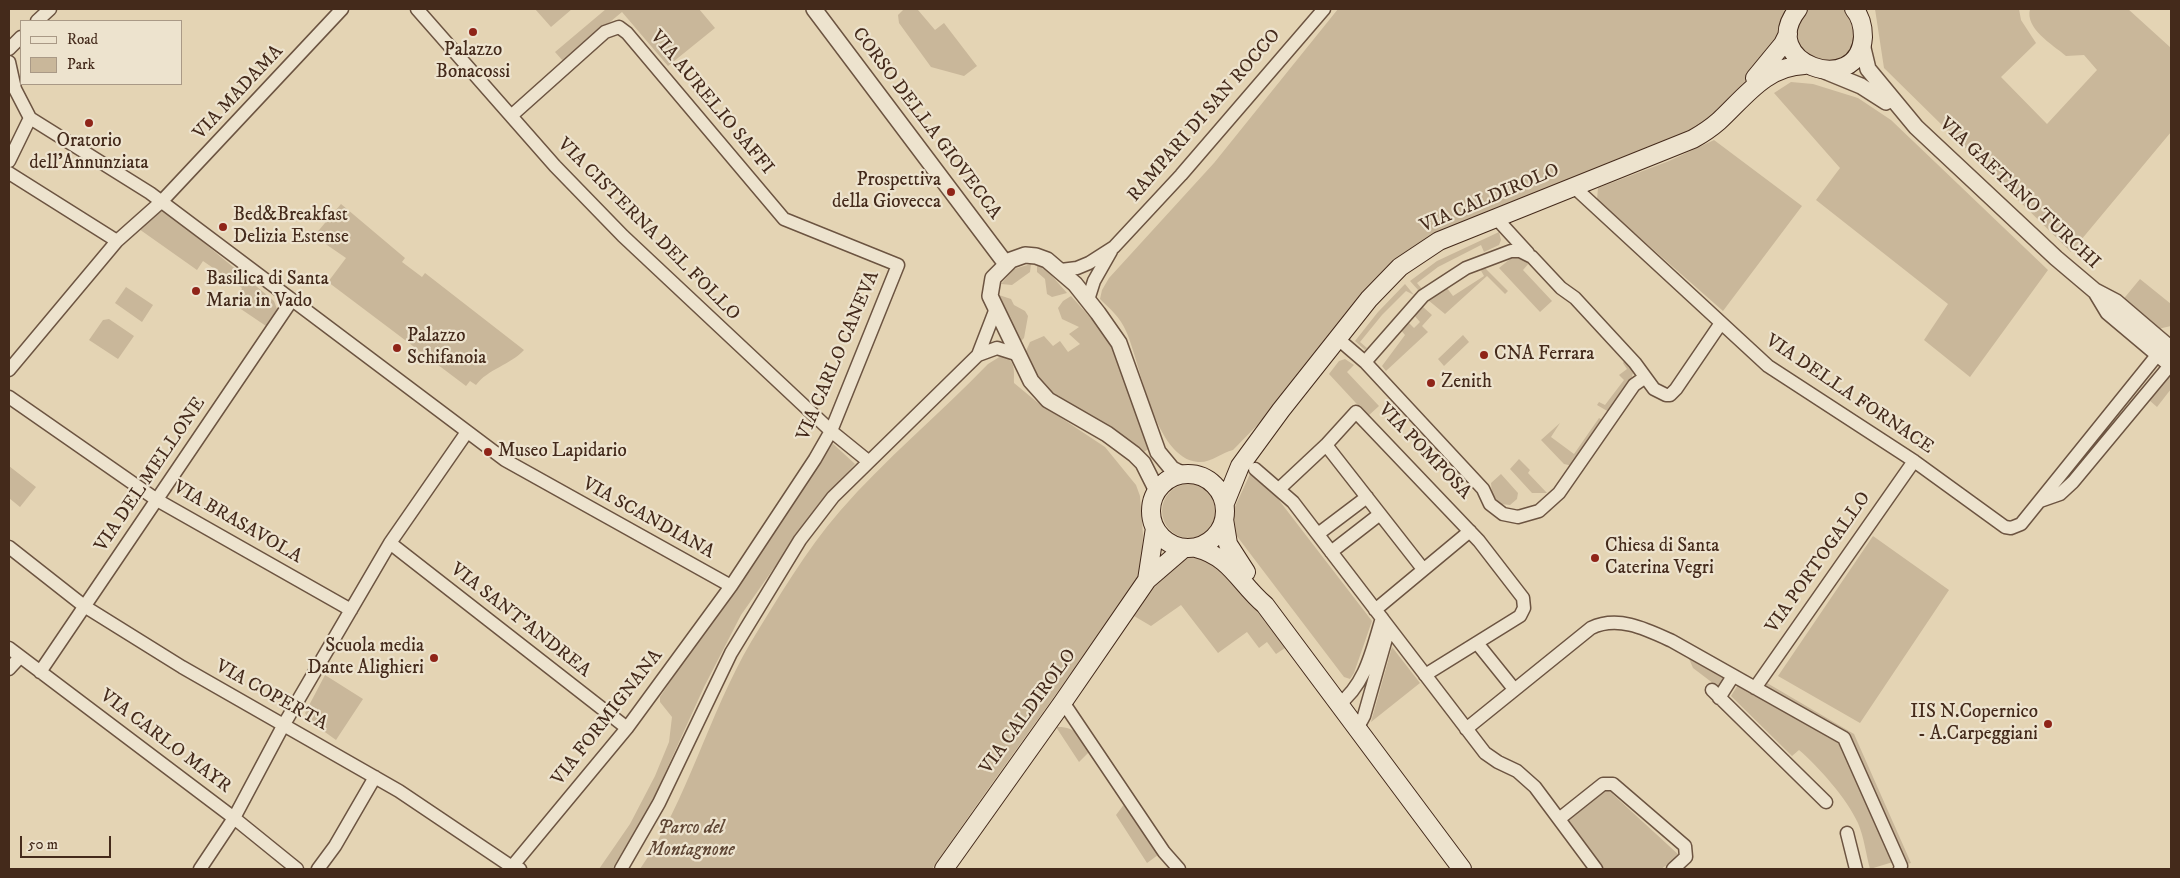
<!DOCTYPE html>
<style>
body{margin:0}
#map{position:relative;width:2180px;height:878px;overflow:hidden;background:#e4d4b4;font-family:"IM FELL DW Pica",serif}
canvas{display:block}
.frame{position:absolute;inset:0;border:10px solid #442a1b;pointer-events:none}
.legend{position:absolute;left:20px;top:20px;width:162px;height:65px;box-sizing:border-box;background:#ede3ce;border:1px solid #a99986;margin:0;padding:6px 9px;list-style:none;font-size:15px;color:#442a1b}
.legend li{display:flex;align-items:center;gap:10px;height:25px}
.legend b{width:25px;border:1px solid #a99986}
.scale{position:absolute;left:20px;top:836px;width:91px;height:22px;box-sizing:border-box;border:2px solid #442a1b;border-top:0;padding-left:6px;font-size:15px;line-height:18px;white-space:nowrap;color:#442a1b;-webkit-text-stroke:4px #ede3ce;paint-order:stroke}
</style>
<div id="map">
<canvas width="2180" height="878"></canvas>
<div class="frame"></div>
<ul class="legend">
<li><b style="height:6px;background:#ede3ce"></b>Road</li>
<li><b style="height:14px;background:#c9b79a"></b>Park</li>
</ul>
<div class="scale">50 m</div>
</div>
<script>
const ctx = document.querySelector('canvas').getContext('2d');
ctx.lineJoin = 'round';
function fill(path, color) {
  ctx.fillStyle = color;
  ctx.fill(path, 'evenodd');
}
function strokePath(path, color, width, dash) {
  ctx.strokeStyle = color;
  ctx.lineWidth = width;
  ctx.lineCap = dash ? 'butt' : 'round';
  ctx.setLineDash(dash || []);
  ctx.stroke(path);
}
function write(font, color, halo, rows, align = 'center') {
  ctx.font = font + ' "IM FELL DW Pica",serif';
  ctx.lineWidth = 4.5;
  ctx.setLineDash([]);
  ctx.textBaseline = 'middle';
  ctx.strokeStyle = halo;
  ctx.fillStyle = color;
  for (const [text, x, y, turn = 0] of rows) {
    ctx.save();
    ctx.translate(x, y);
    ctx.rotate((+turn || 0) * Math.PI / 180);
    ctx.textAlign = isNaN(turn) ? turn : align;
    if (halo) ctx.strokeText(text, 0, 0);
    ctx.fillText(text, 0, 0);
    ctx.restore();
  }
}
fill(new Path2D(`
 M535,9H572L551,27Z
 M606,9H699L715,28L668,66L622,12L563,61L555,52Z
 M904,9L918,10L935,30L944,23L977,66L964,76L931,67L899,23L898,15Z
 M1338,9H1783L1784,11L1779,37L1743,87L1705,125L1448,230L1233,450C1221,453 1211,463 1198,462C1154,458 1141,364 1126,331C1120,317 1110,309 1100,299L1102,290L1109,278L1214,163Z
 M1808,9H1844L1849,13L1857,32L1851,51L1835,63L1806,57C1796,41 1789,23 1808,9Z
 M1875,9H2019L2021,20L2036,43L2001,77L2047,124L2097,70L2084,55L2066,56C2052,44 2025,29 2030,9H2128L2171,48V132L2071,252L1884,68Z
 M1791,82L1813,84L1858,98L1891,120L2048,270L1970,377L1924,340L1948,304L1816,200L1840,168L1774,93Z
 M1714,140L1802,206L1723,311L1597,200L1598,188L1669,161Z
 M341,204L405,258L402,262L422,277L425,273L524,350C510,365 488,369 476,385L470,381L466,386L328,282L346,258L314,236Z
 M162,208L274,301L277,309L266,326L232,303L242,288L203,261L197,270L139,229Z
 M1499,232L1501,240L1499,245L1484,252L1481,245L1438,267L1417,283L1422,289L1419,291L1410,281L1437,261Z
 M1515,255L1530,262L1523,270L1552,301L1540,312L1499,268Z
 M1031,264L1030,272L1012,285L1001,284L1014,269Z
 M1037,265L1044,267L1067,293L1052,297L1047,294L1045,279L1037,272Z
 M1483,266L1508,291L1505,294L1487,276L1445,314L1428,300L1447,288L1453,296L1484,276L1479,267Z
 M2140,279L2171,304V326L2158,329L2121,302Z
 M1405,284L1414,295L1406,291L1382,315L1360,342L1367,348L1365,350L1355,341L1378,312Z
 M126,287L153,305L142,322L115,303Z
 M999,295L1011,299L1014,305L1025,311L1028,316L1024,338L1021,341Z
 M1071,296L1112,342L1151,447L1141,454C1114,436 1061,407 1042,383C1035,374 1032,362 1026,351L1030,342L1044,336L1053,346L1060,341L1068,352L1080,344L1069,334L1079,327L1062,319L1058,308L1063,301Z
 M1422,306L1432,315L1422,326L1428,332L1386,371L1382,366L1405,335L1399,328L1406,320L1414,328L1420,322L1413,314Z
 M109,319L134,336L118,359L89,340L103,320Z
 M1463,335L1469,342L1444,366L1438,359Z
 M1001,356C1016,359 1014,370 1014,383L1037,402L1105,447L1136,485L1140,496L1143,535L1141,565L1137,580C1069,677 999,772 932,869H640C688,800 708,715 751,642C778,598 806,550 840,511C885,459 940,414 988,364Z
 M1626,358L1633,373L1631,380L1609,412L1597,405L1599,402L1605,405L1624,380L1619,375L1627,369L1623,363Z
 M1345,359L1354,365L1347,372L1379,406L1368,416L1329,374L1339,361Z
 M2171,374V389L2157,407L2149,400Z
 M1599,418L1604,421L1573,466L1564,464L1541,440L1560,423L1551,437L1574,454Z
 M830,441L855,464L821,501L741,615L704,687L651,804L612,869H599L630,824L655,776L669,742L672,717L660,702V697Z
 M1519,459L1530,470L1528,473L1547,493H1532L1510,469Z
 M9,466L36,487L20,507L9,498Z
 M1250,474L1268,486L1372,621L1354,673L1350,679L1344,677L1236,535L1233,511Z
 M1501,474L1518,493L1517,499L1510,505L1500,504L1492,494L1491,483Z
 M1162 511a27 27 0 1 1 54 0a27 27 0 1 1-54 0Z
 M1873,536L1949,590L1860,723L1778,676Z
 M1187,554H1198L1221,564L1285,648L1276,654L1267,642L1259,648L1247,632L1218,653L1181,605L1151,626L1134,616L1159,581Z
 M1392,647L1420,683L1371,722Z
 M1687,654L1726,677L1718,687L1693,668Z
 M325,675L363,699L336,740L311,722L305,713Z
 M1739,683L1840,743L1893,862L1870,869C1866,854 1864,837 1858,823C1847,799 1819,767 1799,750L1792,756L1731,696Z
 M1767,683L1854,734L1911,863L1904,865L1847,737L1764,690Z
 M1056,727C1075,726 1081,736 1091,750L1079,762Z
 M1606,788L1680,856L1661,869H1604L1568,819Z
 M1125,803L1158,855L1147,863L1116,815Z`), '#c9b79a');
const minor = new Path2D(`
 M417,9L555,166L623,236L831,431L868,461
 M37,21L50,9
 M9,49L21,37
 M9,62L15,89L30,118L150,193L505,460L731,586
 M9,161L30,118
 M9,173L117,241
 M1574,187L1768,366L1914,461L2005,527L2011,528L2021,524L2158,354
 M1496,218L1528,253
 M1061,270L1077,268L1089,263L1114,247L1181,175L1324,9
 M1088,300L1094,281L1111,251
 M1337,338L1365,362L1483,489L1490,504L1503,514L1518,517L1539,511L1559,493L1634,385L1644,378
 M978,355L997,348L1016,354
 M1365,362L1423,296L1466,268L1511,251H1520L1532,257L1561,288L1575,298L1635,363L1654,389L1666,395H1670L1676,389L1721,323
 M9,370L117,241L162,201L342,9
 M9,397L157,500L351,610
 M1326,445L1423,569
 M1255,469L1293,502L1485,753L1498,762L1517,771L1535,787L1596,869
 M1279,489L1326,445L1356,412L1479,541L1523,598L1524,608L1520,616L1425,675
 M2040,501L2060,494L2073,482L2171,364
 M1318,534L1367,497
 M390,543L627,728
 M9,547L84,606L182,667L399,791L512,867L520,869
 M1331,552L1380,514
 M1375,610L1470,531
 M1477,643L1514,689
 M9,648L234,818L297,869
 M9,669L20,657
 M40,672L292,300
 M1755,688L1914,461
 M1712,690L1826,802
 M1719,698L1733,676
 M1063,702L1164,852L1179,869
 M1338,705C1366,684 1372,650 1382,618
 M1357,729L1364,716L1389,628
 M1466,729L1591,628C1618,615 1646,629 1672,641L1844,738L1901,866L1900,869
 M1559,819L1603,784H1613L1685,846L1686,857L1673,869
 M1847,833L1856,869
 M200,869L234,818L283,726L390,543L467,432
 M318,869L335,846L375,777
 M510,869L627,728L731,586L815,459L831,431L898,265L784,219L627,33L619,27L605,32L511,116
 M621,869L659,803L731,653L800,540L833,497L978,355L995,311`);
const tertiary = new Path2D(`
 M814,9L1006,264
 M1862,44L1868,69L1916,127L2056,258L2095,291L2116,302L2171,349
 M1822,70L1861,86L1886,102
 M2096,292L2108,312L2171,365
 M1157,491L1143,463L1134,454L1107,434L1048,400L1031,381L990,296L993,278L1011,260L1025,255L1036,256L1047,260L1075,284L1098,313L1119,343L1158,452L1172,469L1182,474`);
const secondary = new Path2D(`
 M1798,9C1755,63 1859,99 1863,37C1863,26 1861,17 1854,9
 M1755,78L1783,44L1788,34
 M1151 511a37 37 0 1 1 74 0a37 37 0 1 1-74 0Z
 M1225,503L1240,466L1281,410L1369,299L1400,267L1439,241L1693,139C1702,134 1711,128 1719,121C1745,97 1766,66 1805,65
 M1224,519L1228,544L1246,572
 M1196,548C1231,557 1239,583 1265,605L1462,869
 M1147,580L1155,528
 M944,869L1063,702L1147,580L1183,549`);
strokePath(minor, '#6c5441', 15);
strokePath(tertiary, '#6c5441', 18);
strokePath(secondary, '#442a1b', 20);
strokePath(minor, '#ede3ce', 12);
strokePath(tertiary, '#ede3ce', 15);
strokePath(secondary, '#ede3ce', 18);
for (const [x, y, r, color] of [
 [473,32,5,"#8f2418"],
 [89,123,5,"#8f2418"],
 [951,192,5,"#8f2418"],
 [223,227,5,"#8f2418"],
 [196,291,5,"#8f2418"],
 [397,348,5,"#8f2418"],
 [1484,355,5,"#8f2418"],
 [1431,383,5,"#8f2418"],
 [488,452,5,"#8f2418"],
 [1595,558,5,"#8f2418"],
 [434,658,5,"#8f2418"],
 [2048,724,5,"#8f2418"]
]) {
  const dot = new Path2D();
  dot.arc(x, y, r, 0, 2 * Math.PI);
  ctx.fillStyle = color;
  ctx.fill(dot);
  strokePath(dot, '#ede3ce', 2);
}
write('19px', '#442a1b', '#ede3ce', [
 ["Palazzo",473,51,"center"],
 ["Bonacossi",473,73,"center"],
 ["Oratorio",89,142,"center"],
 ["dell'Annunziata",89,164,"center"],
 ["Prospettiva",941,181,"right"],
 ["della Giovecca",941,203,"right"],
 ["Bed&Breakfast",233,216],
 ["Delizia Estense",233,238],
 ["Basilica di Santa",206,280],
 ["Maria in Vado",206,302],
 ["Palazzo",407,337],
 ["Schifanoia",407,359],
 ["CNA Ferrara",1494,355],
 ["Zenith",1441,383],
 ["Museo Lapidario",498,452],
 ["Chiesa di Santa",1605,547],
 ["Caterina Vegri",1605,569],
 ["Scuola media",424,647,"right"],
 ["Dante Alighieri",424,669,"right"],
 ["IIS N.Copernico",2038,713,"right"],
 ["- A.Carpeggiani",2038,735,"right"]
], 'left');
write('19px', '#442a1b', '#ede3ce', [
 ["VIA MADAMA",239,93,-47],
 ["VIA AURELIO SAFFI",711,103,50],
 ["RAMPARI DI SAN ROCCO",1205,116,-49],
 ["CORSO DELLA GIOVECCA",926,124,53],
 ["VIA GAETANO TURCHI",2019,194,43],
 ["VIA CALDIROLO",1490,199,-23],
 ["VIA CISTERNA DEL FOLLO",648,230,45],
 ["VIA CARLO CANEVA",839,356,-67],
 ["VIA DELLA FORNACE",1849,395,34],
 ["VIA POMPOSA",1424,452,46],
 ["VIA DEL MELLONE",151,475,-56],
 ["VIA SCANDIANA",648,519,29],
 ["VIA BRASAVOLA",237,523,30],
 ["VIA PORTOGALLO",1819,563,-55],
 ["VIA SANT'ANDREA",520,621,38],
 ["VIA COPERTA",271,696,29],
 ["VIA CALDIROLO",1029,712,-54],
 ["VIA FORMIGNANA",608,718,-52],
 ["VIA CARLO MAYR",165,742,37]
]);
write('italic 19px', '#5f4634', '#ede3ce', [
 ["Parco del",691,829],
 ["Montagnone",691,851]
]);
</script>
